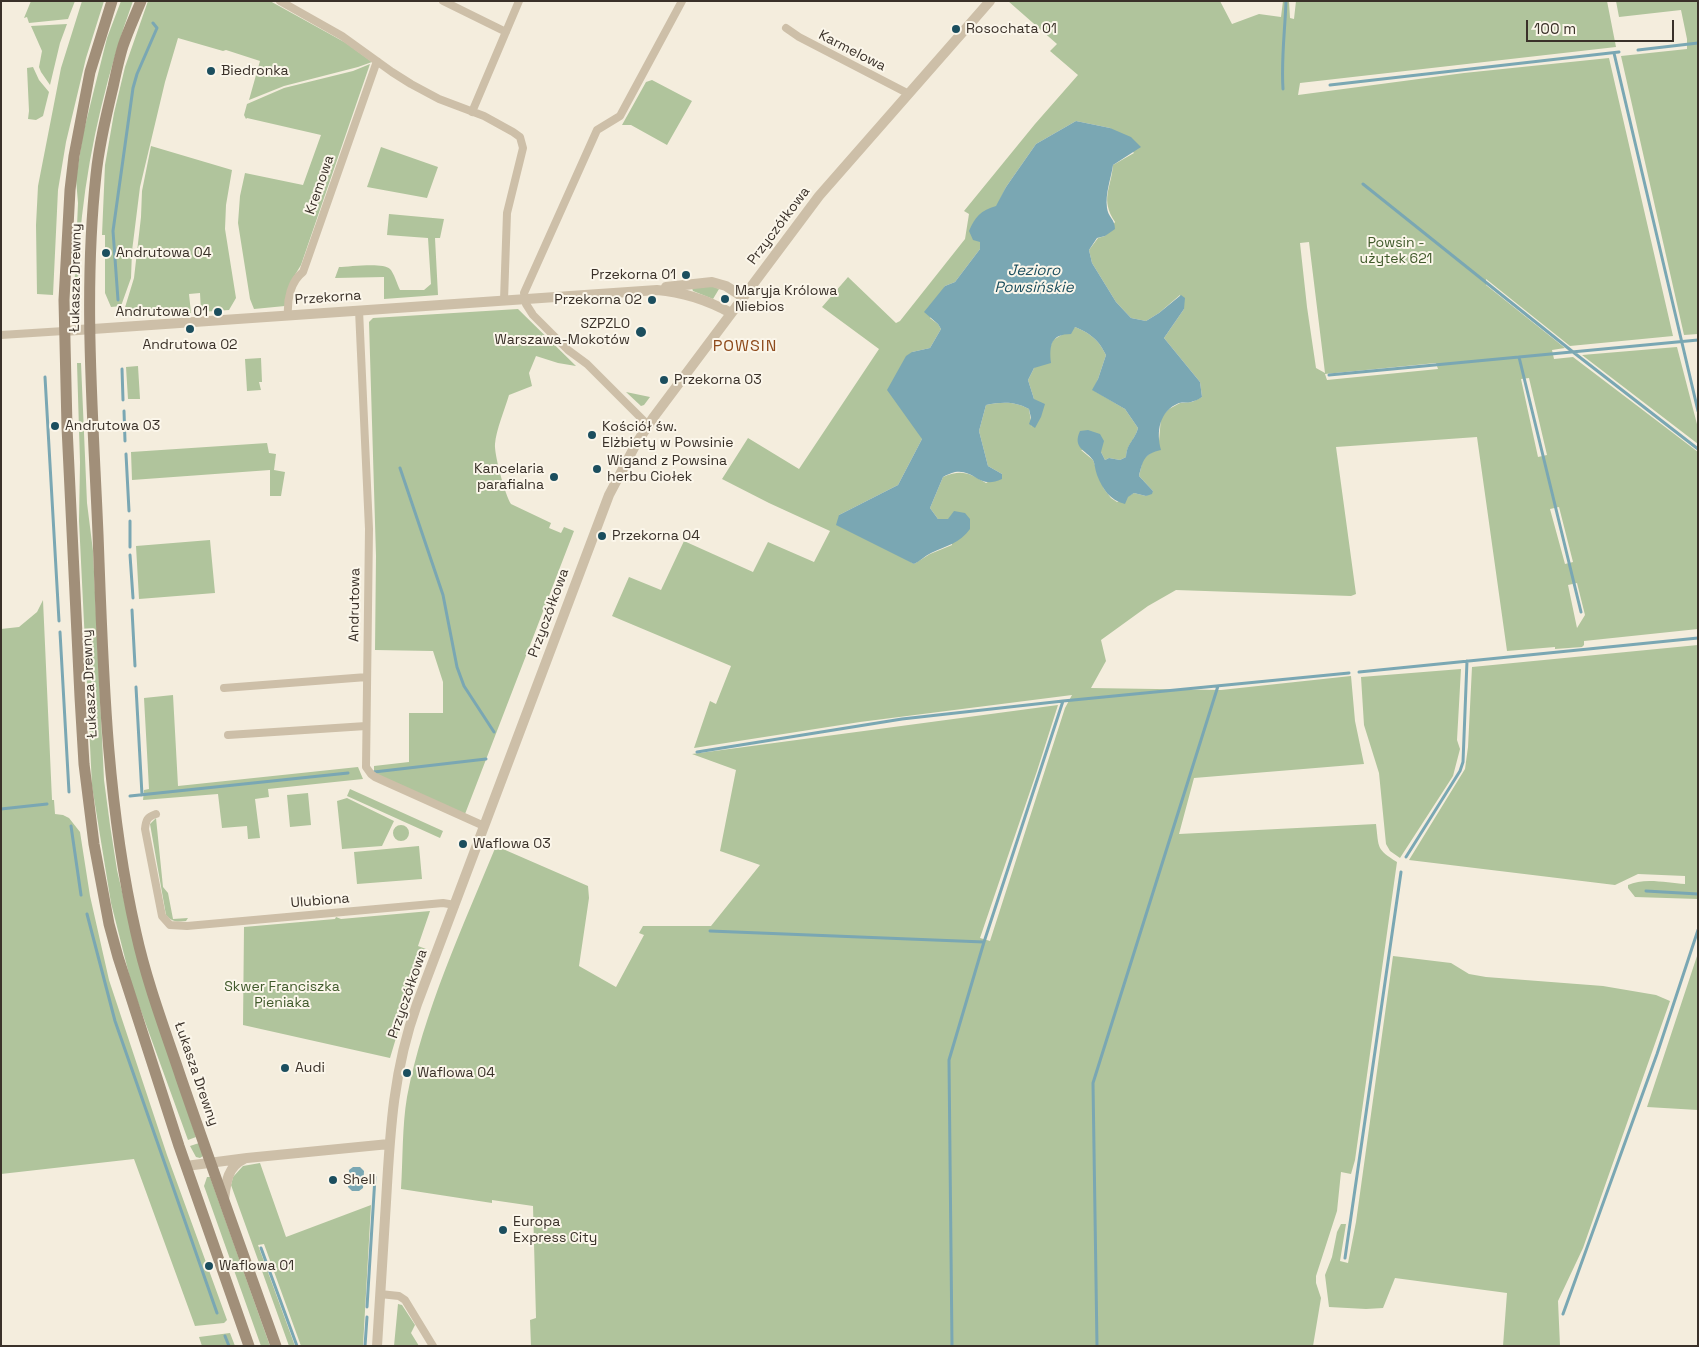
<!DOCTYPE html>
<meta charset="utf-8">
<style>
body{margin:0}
#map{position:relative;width:1699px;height:1347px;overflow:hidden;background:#f4eddd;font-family:"Space Grotesk",sans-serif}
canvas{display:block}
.frame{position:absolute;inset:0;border:2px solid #3a3129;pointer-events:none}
.scale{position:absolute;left:1526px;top:20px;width:148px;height:22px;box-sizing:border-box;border:2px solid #3a3129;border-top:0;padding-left:6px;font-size:15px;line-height:18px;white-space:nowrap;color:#3a3129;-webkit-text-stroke:4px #fbf6ea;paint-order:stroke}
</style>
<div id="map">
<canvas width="1699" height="1347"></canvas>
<div class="frame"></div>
<div class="scale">100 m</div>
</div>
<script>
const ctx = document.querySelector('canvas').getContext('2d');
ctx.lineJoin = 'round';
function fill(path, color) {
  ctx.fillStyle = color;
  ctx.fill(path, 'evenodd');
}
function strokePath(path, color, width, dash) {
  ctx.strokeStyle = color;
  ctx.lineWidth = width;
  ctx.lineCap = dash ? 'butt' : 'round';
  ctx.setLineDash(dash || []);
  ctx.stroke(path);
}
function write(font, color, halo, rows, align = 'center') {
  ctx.font = font + ' "Space Grotesk",sans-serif';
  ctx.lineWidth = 4;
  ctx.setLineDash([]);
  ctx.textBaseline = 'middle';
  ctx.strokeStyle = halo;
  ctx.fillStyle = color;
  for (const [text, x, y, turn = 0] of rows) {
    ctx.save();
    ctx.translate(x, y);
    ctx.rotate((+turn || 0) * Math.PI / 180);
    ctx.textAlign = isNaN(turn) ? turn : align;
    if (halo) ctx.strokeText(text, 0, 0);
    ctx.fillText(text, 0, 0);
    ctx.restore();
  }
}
fill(new Path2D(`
 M31,1H75L68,19L29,23L27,17L24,18Z
 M82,1H104L86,58L66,142L58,190L53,295L37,294L36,225L38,186L61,68Z
 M121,1H133C108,70 90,144 82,216C79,243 79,270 78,296H74L78,203L76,179L83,134L107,38Z
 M148,1H270L346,43L372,62L358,67L284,86L249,100L260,61L226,50L223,51L178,38L165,82L140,187L132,251L131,278L121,306L111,307L105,293V257L107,256L108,249H105V235H102L105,165L114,113L125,67Z
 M1008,1H1220L1232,24L1259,14L1281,17L1283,1H1289L1290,18L1294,19L1296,1H1607L1616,47L1300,83L1298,95L1464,73L1609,58L1673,336L1570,346L1486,279V285L1565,348L1552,350L1554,359L1573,357L1698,452V629L1584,641V645L1582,647L1555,649V647L1507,651L1477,437L1336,447L1356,594L1351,596L1176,590L1148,606L1101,640L1106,661L1091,688L1221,690L1351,676L1355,721L1364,764L1194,778L1179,834L1376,824C1379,848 1376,849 1397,862L1355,1160L1351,1174L1341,1172L1337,1211L1316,1276V1283L1321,1298L1313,1346H531L530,1320L536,1318L533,1206L492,1200V1203L401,1189C403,1159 402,1127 407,1097C423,1013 463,926 496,846L588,886L589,898L579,966L616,987L644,935L639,933L643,926H711L760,865L720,851L736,770L692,754L1058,705L1037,771L980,938L990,941L1065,708L1072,695L860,722L694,748L710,701L716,704L731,666L612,616L629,577L661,590L684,541L753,572L768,542L814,562L830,531L769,503L722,479L748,438L799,469L879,349L822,307L848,277L896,323L900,321L965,239L969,214L964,211L1035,124L1078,75L1050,51L1057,44ZM1076,121L1110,128L1134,153L1113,165C1111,189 1100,199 1115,222L1105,236L1098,238L1089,250L1092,263L1116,302L1131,318L1146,321L1159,313L1180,295L1184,309L1164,338L1200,382L1202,397L1192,402L1180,403L1169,409L1161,417L1159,441L1152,452L1143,459L1139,476L1153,491L1146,496L1134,493L1117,502L1111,498L1104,489L1093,460L1081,450L1101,452L1105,460L1109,458L1120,460L1126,457C1127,443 1134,442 1138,428L1125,409L1093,390L1098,379L1106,355C1098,339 1091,334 1075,327L1053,340L1049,350L1034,368L1028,380L1034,399L1032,427L1029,409C1014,401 1002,402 986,405L979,431L988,466L1002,474L986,483C969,473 962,469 943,477L930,508L938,519H948L952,545L930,554L914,564L839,515L898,485L922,439L912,352L930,348L941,329L938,324L930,318L945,286L955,282L980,249V242L1006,187L1036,144ZM1309,242L1325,373L1316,368L1307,307L1300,243ZM1436,363L1438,369L1327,380L1325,374ZM1529,378L1547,455L1538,457L1521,379ZM1559,507L1573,562L1565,564L1550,509ZM1577,583L1585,615L1577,628L1568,585Z
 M1616,1H1698V334L1684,335L1621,56L1687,49V39L1681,10L1619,17Z
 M67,24L60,43L50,85L41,72L39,67L42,51L31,26Z
 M370,64L301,265L293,278L285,306L254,309L250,299L238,223L240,196L245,173L303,185L321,135L247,118L246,119L244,115L247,104L284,88L353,71Z
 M33,67L39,80L49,92L43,116L36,120L28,119L29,111L27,68Z
 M652,80L692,101L667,145L631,125H622L646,82Z
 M151,146L232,170L226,205L225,229L236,298L229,310L201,312L200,293L189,294L191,313L130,316L123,314L134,278L141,217L142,191Z
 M381,147L438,167L427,198L367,187Z
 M389,214L444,219L440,238H435L438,295L384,299V277L335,278L339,267C349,267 383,262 390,269C394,273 397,284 400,290H424L431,284L428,238L387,235Z
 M694,287H714L719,289L713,299L693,291L692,288Z
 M518,309L576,366L558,363L536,356L529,373L532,386L509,395C505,409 496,430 495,444C494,454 505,495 511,504L551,523L549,528L561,533L564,527L574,531L465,814L374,773V766L409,762V713H443V682L433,651L375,650L376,556L369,322L373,318Z
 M1677,347L1698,428V444L1582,355Z
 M261,358L262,382H259L261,390L247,391L245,359Z
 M77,363H81L87,503L93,551L104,780L110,825L117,870L138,960L196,1137L188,1140L132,986L111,903L92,786L79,521L80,462Z
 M138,366L140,399H128L126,367Z
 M626,392L650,397L644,405L641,406Z
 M267,443L269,453L276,454L274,470L285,472L281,496H270V470L132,480L131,452Z
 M210,540L215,593L139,599L136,546Z
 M43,600L52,800H54L55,814L63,815L69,818L80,832L90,896L109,980L167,1155L227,1320L224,1323L195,1326L134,1159L1,1174V629L19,627L37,612Z
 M1698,645V899L1635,897L1628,888V885C1644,877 1668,883 1685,884V876L1638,874L1615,885L1409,860L1465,769L1468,747L1472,667Z
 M1461,669L1457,740L1460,749L1453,776L1400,858L1390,851L1386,844L1379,773L1364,725L1361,677Z
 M173,695L178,786L358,767L363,779L268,789L269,797L255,799L260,838L248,839L247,826L222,828L218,794L143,800L144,790L149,789L144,698Z
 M350,789L443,831L440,838L347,796Z
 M308,793L311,825L290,827L287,795Z
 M347,798L394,821L382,846L342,849L337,801Z
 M156,818L163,887L168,893L173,919L188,918L186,921C177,922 172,922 166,915L150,824Z
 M393 833a8 8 0 1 1 16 0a8 8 0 1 1-16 0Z
 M419,846L422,879L357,884L354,852Z
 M430,911L418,946L426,949L405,1008L390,1058L243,1025L244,927L335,919L336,917L341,919Z
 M1698,953V1110L1647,1107Z
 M1393,956L1451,963L1469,974L1486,977L1603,986L1656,995L1670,1001L1583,1248L1558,1301L1560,1346H1503L1507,1293L1395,1278L1383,1308L1366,1309L1329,1307L1325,1275L1332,1257L1337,1232L1341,1224H1346L1340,1261L1348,1263L1356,1222Z
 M199,1143L203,1156L200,1158L196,1157L190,1146Z
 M260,1163L286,1237L371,1205L363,1346H301L264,1244L258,1245L295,1346H289L231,1185L233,1177L243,1166Z
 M207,1177H210L270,1346H261L204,1186Z
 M398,1304L402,1305L415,1325L411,1333L419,1346H394Z
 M230,1333L235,1346H202L199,1337Z`), '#b0c49c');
fill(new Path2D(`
 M1076,121L1110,128L1131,137L1141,147L1113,165C1111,179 1105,193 1107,208C1108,217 1115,219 1115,229L1105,236L1097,238L1089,250L1092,263L1116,302L1131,318L1146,321L1159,313L1181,295L1185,298L1184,309L1164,338L1200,382L1202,397C1199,399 1195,401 1191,402C1187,403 1183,402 1179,403C1159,411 1156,432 1161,450C1144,454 1143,460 1139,476L1153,491L1152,494L1146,496L1134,493L1128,497L1125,504C1110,500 1103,490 1097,475C1095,470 1095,464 1093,460C1086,450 1072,448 1080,431L1088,430L1100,434L1104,441L1101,452L1105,460L1109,458L1120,460L1126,457C1127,442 1134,442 1138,428L1125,409L1092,390L1098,379L1106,355C1098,339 1091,334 1075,327L1071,334C1051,334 1049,345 1051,363L1034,368L1028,380L1034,399L1045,404L1041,417L1035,428L1029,424L1031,418L1029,409C1014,401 1002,402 986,405L979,431L988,466L1002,474V479C978,490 976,469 955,472C951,473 946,475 943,477L930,508L938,519H948L954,511L965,513L970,519V529C960,543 946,546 931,553C925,556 920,561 914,564L836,525L839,515L898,485L922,439L887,390L906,356L912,352L930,348L941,329L938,324L924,312L945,286L955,282L980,249V242L973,240L969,231C975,217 981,210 996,206L1006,187L1036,144Z
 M353,1167H360L364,1171L363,1188L359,1191H352L348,1187L349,1170Z`), '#7aa7b3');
strokePath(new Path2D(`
 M1638,50L1698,43
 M1614,53L1698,411
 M1330,85L1619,52
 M1283,89C1281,59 1285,31 1286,1
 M1363,184L1573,352L1698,449
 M118,300L113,231L133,88L137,74L157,28L153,23
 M122,369L123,400
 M1329,375L1519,357
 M45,377L59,621
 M124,411L125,441
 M126,454L129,511
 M400,468L443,595L457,667L464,686L494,732
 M130,547V521
 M130,555L133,598
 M132,610L135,666
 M1581,612L1519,357L1698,340
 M60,632L69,792
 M1359,672L1698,638
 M136,687L142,795
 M697,752L902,719L1063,701
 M374,772L486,759
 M130,796L348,773
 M1,809L47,804
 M71,826L81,895
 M1406,857L1460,771L1463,762L1467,661
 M1646,891L1698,894
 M87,914L115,1021L217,1313
 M710,931L984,942
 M261,1248L297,1346
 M1345,1258L1401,872
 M367,1307L375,1177
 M1563,1314L1657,1054L1698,930
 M225,1336L229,1346
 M365,1346L367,1317
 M952,1346L949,1060L984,942L1063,701L1349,673
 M1097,1346L1093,1083L1218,686`), '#7aa7b3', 3);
strokePath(new Path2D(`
 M280,1L342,36L392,72L411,84L439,99L484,116L513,132L520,137L523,148L507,213L504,300
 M443,1L506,32
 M786,28L799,37L909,94
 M472,112L519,1
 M359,310L369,529L366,767L371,774L375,777L484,826
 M288,315C287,299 291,281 303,272L377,61
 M1,335L64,331
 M648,425L587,364L568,350L533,315L526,304L524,293L597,130L620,116L682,1
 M224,688L367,677
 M228,735L366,726
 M156,814C147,817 146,820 145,829L162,916L170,925L187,926L443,903L455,905
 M380,1294L399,1296L405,1300L433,1346`), '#cdbfa8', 8);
strokePath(new Path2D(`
 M666,287L712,282L726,286L743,297
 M64,331L657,290C684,292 707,300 731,313
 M186,1166L247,1158L389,1144
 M224,1200C226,1183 227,1167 244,1159
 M377,1346C380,1298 383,1250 386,1202C390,1132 393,1071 417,1004L609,495L636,444L653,418L819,196L990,1`), '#cdbfa8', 10);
strokePath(new Path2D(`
 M112,1L90,72L74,156L70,190L64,300L67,427L80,697L84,764L94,844L109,924L118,957L179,1146L249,1346
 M141,1C135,16 128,31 123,46C119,59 116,73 113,87C106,116 99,145 96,175C83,294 93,415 98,534C103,668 106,802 136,933C147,983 165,1030 181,1078C212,1168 244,1257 276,1346`), '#a18f79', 11);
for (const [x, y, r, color] of [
 [956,29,5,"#1b4e5e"],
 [211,71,5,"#1b4e5e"],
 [106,253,5,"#1b4e5e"],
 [686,275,5,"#1b4e5e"],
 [725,299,5,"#1b4e5e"],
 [652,300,5,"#1b4e5e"],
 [218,312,5,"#1b4e5e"],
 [190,329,5,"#1b4e5e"],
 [641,332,6,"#1b4e5e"],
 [664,380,5,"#1b4e5e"],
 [55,426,5,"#1b4e5e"],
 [592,435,5,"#1b4e5e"],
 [597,469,5,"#1b4e5e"],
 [554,477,5,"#1b4e5e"],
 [602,536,5,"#1b4e5e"],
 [463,844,5,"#1b4e5e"],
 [285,1068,5,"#1b4e5e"],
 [407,1073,5,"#1b4e5e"],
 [333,1180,5,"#1b4e5e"],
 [503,1230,5,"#1b4e5e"],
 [209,1266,5,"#1b4e5e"]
]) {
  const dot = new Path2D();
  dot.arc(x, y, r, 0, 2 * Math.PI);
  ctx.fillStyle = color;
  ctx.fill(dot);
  strokePath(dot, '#fbf6ea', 2);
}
write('14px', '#3a3129', '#fbf6ea', [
 ["Rosochata 01",966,29],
 ["Biedronka",221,71],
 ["Andrutowa 04",116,253],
 ["Przekorna 01",676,275,"right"],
 ["Maryja Królowa",735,291],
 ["Niebios",735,307],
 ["Przekorna 02",642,300,"right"],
 ["Andrutowa 01",208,312,"right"],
 ["SZPZLO",630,324,"right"],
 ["Warszawa-Mokotów",630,340,"right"],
 ["Andrutowa 02",190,345,"center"],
 ["Przekorna 03",674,380],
 ["Andrutowa 03",65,426],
 ["Kościół św.",602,427],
 ["Elżbiety w Powsinie",602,443],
 ["Wigand z Powsina",607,461],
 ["herbu Ciołek",607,477],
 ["Kancelaria",544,469,"right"],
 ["parafialna",544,485,"right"],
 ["Przekorna 04",612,536],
 ["Waflowa 03",473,844],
 ["Audi",295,1068],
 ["Waflowa 04",417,1073],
 ["Shell",343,1180],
 ["Europa",513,1222],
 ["Express City",513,1238],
 ["Waflowa 01",219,1266]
], 'left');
write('14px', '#3a3129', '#fbf6ea', [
 ["Karmelowa",852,51,27],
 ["Kremowa",320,185,-71],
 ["Przyczółkowa",779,226,-53],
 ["Łukasza Drewny",76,278,-89],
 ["Przekorna",328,298,-4],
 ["Andrutowa",355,605,-89],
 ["Przyczółkowa",549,613,-70],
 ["Łukasza Drewny",90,684,-93],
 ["Ulubiona",320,901,-5],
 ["Przyczółkowa",408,994,-71],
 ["Łukasza Drewny",196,1074,71]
]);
write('14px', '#405a2b', '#fbf6ea', [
 ["Powsin -",1396,243],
 ["użytek 621",1396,259],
 ["Skwer Franciszka",282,987],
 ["Pieniaka",282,1003]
]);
write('italic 15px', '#1b4e5e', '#fbf6ea', [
 ["Jezioro",1034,271],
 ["Powsińskie",1034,288]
]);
ctx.letterSpacing = '1px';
write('16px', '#8e4b1c', '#fbf6ea', [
 ["POWSIN",745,347]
]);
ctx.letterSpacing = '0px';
</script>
